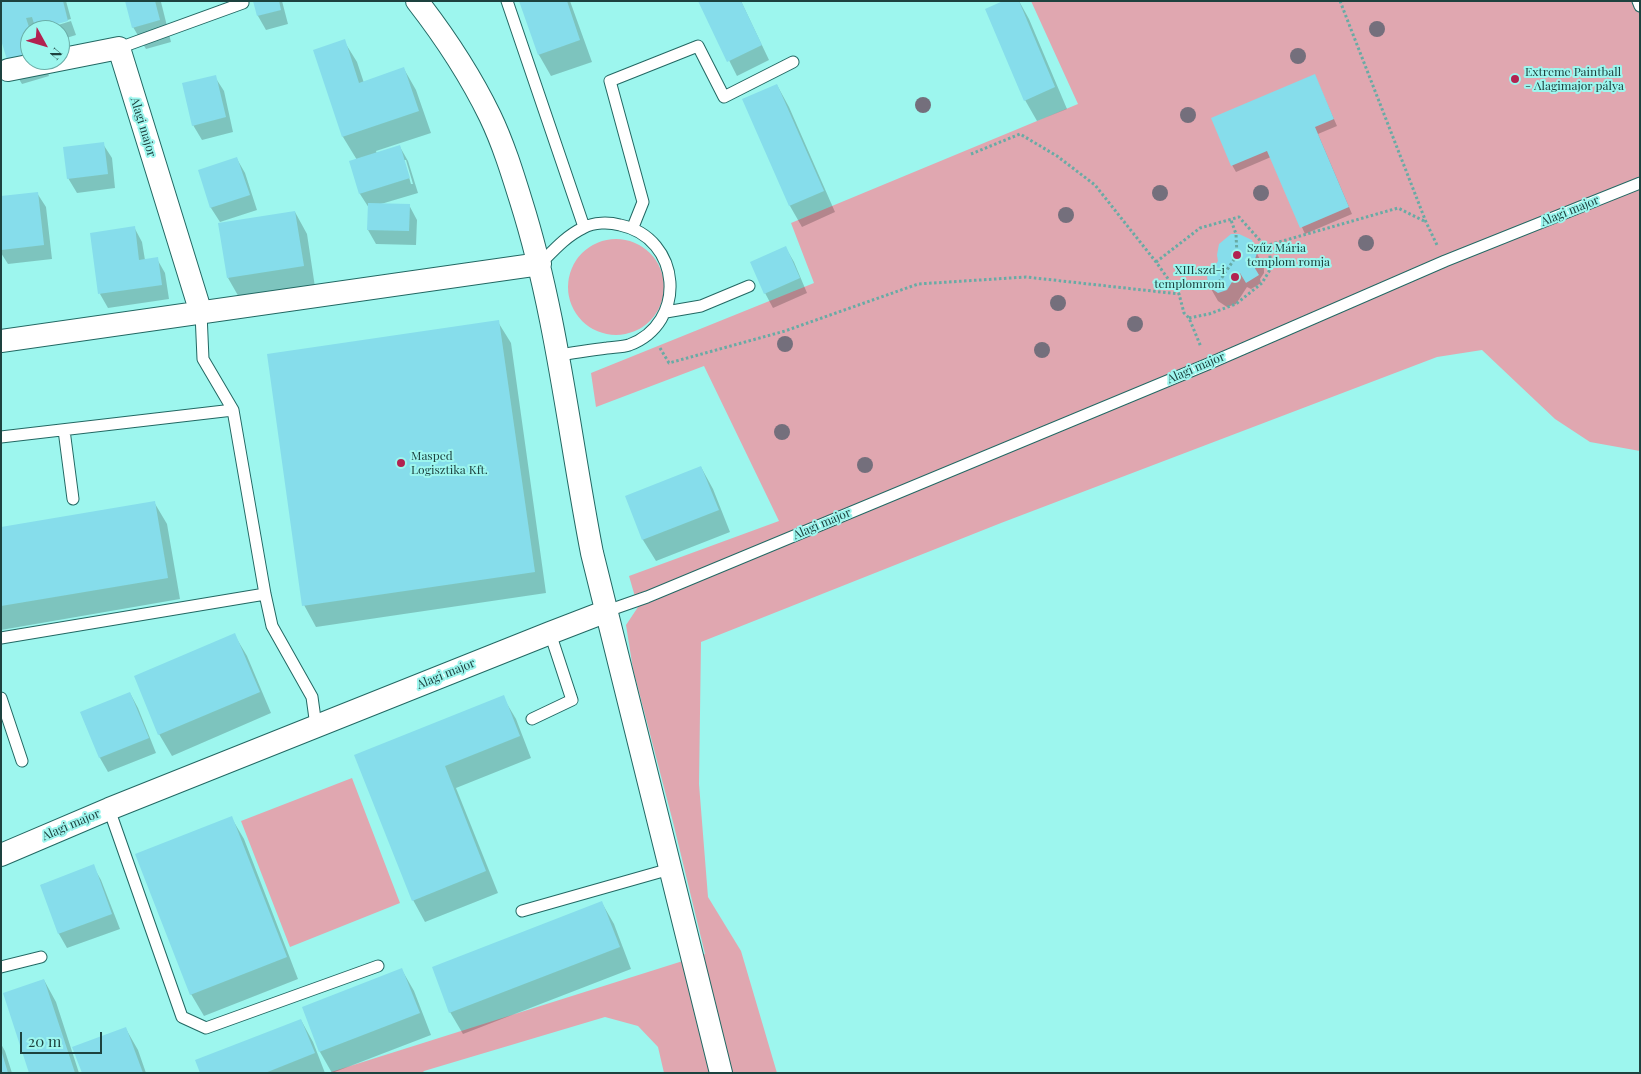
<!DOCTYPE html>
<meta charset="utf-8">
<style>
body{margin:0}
#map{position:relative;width:1641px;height:1074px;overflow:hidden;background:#9df6ee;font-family:"Playfair Display",serif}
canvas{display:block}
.frame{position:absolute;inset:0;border:2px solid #1d423f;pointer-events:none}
.north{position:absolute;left:20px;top:20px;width:50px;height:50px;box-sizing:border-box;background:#9df6ee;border:1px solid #6aaea8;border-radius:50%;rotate:129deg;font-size:14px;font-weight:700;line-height:20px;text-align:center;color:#1d423f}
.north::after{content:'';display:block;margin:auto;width:18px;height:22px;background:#b22250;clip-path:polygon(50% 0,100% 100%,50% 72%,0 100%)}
.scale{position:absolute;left:20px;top:1032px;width:82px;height:22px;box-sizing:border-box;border:2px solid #1d423f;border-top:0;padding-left:6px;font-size:15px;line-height:18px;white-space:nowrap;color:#1d423f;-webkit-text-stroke:4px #9df6ee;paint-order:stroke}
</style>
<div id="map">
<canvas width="1641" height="1074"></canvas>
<div class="frame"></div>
<div class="north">N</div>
<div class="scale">20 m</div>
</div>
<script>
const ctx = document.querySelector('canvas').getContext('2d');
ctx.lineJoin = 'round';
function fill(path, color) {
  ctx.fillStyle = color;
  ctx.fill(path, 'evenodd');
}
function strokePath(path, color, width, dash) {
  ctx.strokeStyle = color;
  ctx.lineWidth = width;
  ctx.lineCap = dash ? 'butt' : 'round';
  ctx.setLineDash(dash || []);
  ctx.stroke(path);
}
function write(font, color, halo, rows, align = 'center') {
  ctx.font = font + ' "Playfair Display",serif';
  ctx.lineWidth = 4;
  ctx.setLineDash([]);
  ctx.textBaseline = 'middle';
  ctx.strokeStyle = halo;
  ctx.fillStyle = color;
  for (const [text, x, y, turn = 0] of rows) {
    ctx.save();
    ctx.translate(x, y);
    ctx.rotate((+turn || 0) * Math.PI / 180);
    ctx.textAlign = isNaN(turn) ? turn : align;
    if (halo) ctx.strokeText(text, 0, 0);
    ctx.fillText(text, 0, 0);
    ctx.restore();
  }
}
fill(new Path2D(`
 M1031,1H1640V451L1590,442L1555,419L1482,350L1437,357L1001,523L701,642L699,784L708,897L741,951L777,1073H664L658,1047L638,1026L605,1017L424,1071L422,1073H328L705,954L673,822L633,669L626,625L638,607L629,576L779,521L704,366L596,407L591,373L814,283L791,223L1078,104Z
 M568 287a48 48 0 1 1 96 0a48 48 0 1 1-96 0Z
 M352,778L400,903L290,947L241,821Z`), '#e0a7b0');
fill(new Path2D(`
 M1,1H66L71,19L39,28V30L35,26V30H30V60H44L49,76L22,84L9,63Z
 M126,1H163L161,2L171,42L146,49L133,27Z
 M254,1H282L288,24L266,30L258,16Z
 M520,1H570L592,62L551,76L539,55Z
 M699,1H741L769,60L737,76Z
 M1019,1L1029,19L1067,109L1037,121L1025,100Z
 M71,21L76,35L60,40V30H42Z
 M344,41L357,62L364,83L404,69L416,90L431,133L376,151L377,154L400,147L408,161L418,193L381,204L409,205L417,220L416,245L376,244L368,230L369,208L360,194L357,160L343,137L314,51ZM404,160H406L413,184H411Z
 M1315,76L1337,126L1318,134L1352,214L1305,234L1271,157L1236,172L1232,165Z
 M215,77L224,91L233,132L202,140L193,125Z
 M777,85L789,107L835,212L802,227L790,206L744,100Z
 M103,144L112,158L115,188L77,193L68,178Z
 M237,159L245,173L257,210L220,222L211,208L199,171Z
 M37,193L46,207L52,259L8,264L1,253V197Z
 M295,212L307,234L315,287L240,299L228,278Z
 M134,227L142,242L145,260L157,259L165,273L169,299L108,308L100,294Z
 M1251,241L1264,268V273L1260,279L1261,283L1251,289L1247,287L1236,304L1227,307L1218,301L1210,287Z
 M786,248L794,262L807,293L773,308L765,293Z
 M498,322L511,343L546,593L316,627L304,605Z
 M701,467L713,489L730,532L656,561L643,540L626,497Z
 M154,502L167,524L180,599L1,630V528Z
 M234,634L247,656L271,713L172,756L159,734Z
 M130,693L138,708L156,753L108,772L100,758L81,713Z
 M503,697L516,719L531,758L456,788L498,893L425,922L413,900L356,755Z
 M231,817L244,839L298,979L204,1016L191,994Z
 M93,866L101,880L120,929L67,948L59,934L41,885Z
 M602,903L614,924L631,969L463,1034L450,1012Z
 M402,970L414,991L431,1035L332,1073L320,1052L303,1008Z
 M44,980L56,1002L79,1073H30Z
 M301,1020L313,1042L325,1073H201Z
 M126,1029L138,1050L146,1073H83Z
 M1,1044L5,1051L12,1073H1Z`), '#0003');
fill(new Path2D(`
 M1,1H63L68,21L36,30L32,17L26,18L30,30V57L8,63L1,40Z
 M125,1H155L160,20L132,28Z
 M253,1H279L281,10L257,16Z
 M519,1H567L580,40L538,55Z
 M698,1H741L762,45L727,62Z
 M1003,1H1019L1055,87L1024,101L985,9Z
 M345,39L359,83L404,67L419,111L342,137L313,50Z
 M1315,74L1334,119L1315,127L1349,207L1300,228L1267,151L1231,166L1211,118Z
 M216,75L226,117L192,126L182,83Z
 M777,84L824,191L789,206L742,99Z
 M104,142L108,174L67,179L63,147Z
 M400,145L410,178L359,194L349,161Z
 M237,157L250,195L210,208L198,170Z
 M38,192L44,245L1,250V196Z
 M368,203L410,204L409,231L367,230Z
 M295,211L304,266L227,278L218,223Z
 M135,226L139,260L158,257L162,285L98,294L90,233Z
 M1231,234H1239L1252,240L1257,253L1253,265L1259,275L1246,283L1240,273L1237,274L1227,290L1218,293L1209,287L1207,277L1218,261L1217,255L1219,244Z
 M786,246L800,278L764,294L750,262Z
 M499,320L535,572L302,606L267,354Z
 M701,466L719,510L642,540L625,496Z
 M155,501L168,578L1,606V527Z
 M235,633L260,692L158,735L134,676Z
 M130,692L149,738L99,758L80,712Z
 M504,695L520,736L445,766L486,871L412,901L354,755Z
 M232,816L287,957L190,995L135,854Z
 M94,864L112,914L58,934L40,885Z
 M602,901L620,947L449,1013L432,967Z
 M402,968L420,1013L319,1052L302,1007Z
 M44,979L75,1073H29L3,993Z
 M301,1019L315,1053L265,1073H200L195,1060Z
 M126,1027L143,1073H82L72,1047Z
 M1,1053H2L8,1073H1Z`), '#86ddeb');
const service = new Path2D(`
 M507,1L584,227
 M1638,1L1640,6
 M119,48L243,3
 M633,227L643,202L610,81L698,46L724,97L793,62
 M540,264C553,251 566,236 583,228C594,222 609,222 620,225C682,238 688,323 629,345C623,347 614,347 607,348C590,350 574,353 558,355
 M666,312L701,306L749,286
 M201,313L203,359L233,410L265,594L272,626L312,697L316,726
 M64,430L73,499
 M1,437L233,410
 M607,611L647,597L1208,364L1445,261L1640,183
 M1,638L265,594
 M1,698L22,761
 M532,719L572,700L550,633
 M109,809L182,1017L206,1028L378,966
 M522,911L670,869
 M1,967L41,957`);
const minor = new Path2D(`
 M417,1C445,37 470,75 490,116C503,143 512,172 521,201C557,315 569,435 592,553L721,1073
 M8,70L119,48L201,313
 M1,341L540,264
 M1,855L109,809L550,633L607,611`);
strokePath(service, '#226863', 13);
strokePath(minor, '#226863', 24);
strokePath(new Path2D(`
 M1340,1L1426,222L1437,245
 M971,154L1020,134L1057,156L1095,185L1156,262L1179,294L1184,313L1189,318L1201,347
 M1156,262L1200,228L1239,217L1265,246L1398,208L1426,222
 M1219,282L1237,255L1236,234L1231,220
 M1189,318L1209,314L1236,304L1262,283L1271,268L1269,246
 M660,348L669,363L785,331L918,284L1026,277L1179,294`), '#68aba5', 3, [2.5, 2.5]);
strokePath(service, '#fff', 11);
strokePath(minor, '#fff', 22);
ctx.fillStyle = '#746f7c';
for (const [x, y] of [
 [1377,29],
 [1298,56],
 [923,105],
 [1188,115],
 [1160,193],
 [1261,193],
 [1066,215],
 [1366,243],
 [1058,303],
 [1135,324],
 [785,344],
 [1042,350],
 [782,432],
 [865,465]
]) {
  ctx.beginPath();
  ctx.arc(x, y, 8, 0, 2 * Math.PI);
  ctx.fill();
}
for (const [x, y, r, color] of [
 [1515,79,5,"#b22250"],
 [1237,255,5,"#b22250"],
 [1235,277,5,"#b22250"],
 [401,463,5,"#b22250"]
]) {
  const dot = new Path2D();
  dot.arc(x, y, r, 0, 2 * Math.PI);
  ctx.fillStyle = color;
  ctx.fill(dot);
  strokePath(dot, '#9df6ee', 2);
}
write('12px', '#1d423f', '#9df6ee', [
 ["Extreme Paintball",1525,72],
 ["- Alagimajor pálya",1525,86],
 ["Szűz Mária",1247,248],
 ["templom romja",1247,262],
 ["XIII.szd-i",1225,270,"right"],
 ["templomrom",1225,284,"right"],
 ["Masped",411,456],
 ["Logisztika Kft.",411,470]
], 'left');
write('12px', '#1d423f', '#9df6ee', [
 ["Alagi major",143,127,73],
 ["Alagi major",1570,211,-22],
 ["Alagi major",1196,368,-23],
 ["Alagi major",822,524,-23],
 ["Alagi major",446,674,-22],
 ["Alagi major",71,825,-23]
]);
</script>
